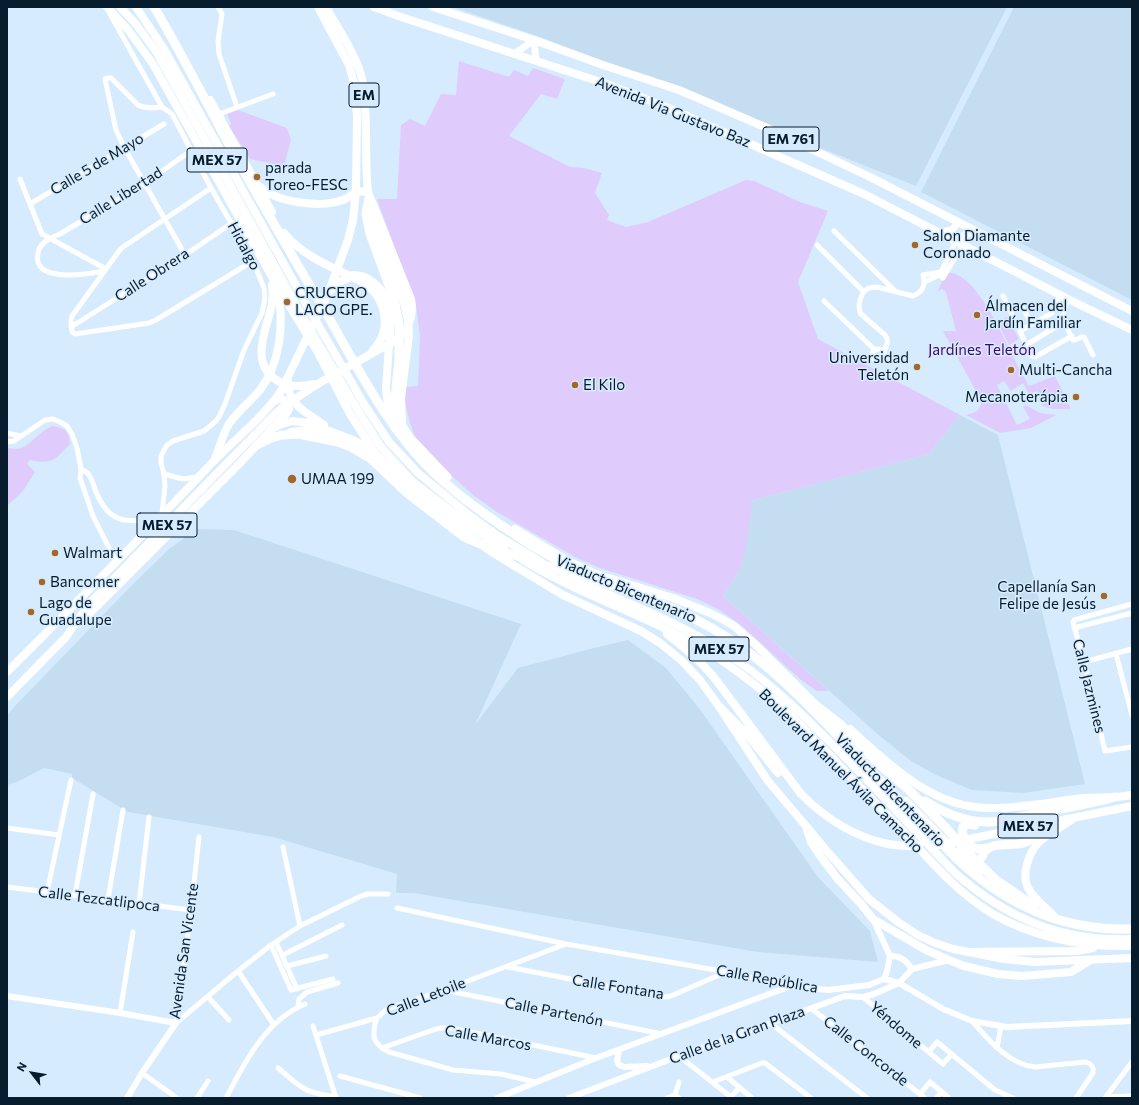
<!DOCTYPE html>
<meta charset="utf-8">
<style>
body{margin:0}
#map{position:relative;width:1139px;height:1105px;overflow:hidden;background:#d6ecfe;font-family:Commissioner,sans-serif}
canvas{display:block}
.frame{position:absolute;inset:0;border:8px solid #071d2e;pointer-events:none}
.north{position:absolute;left:12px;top:1053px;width:40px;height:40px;-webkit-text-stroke:3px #d6ecfe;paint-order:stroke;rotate:301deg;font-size:11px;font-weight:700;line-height:16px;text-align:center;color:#071d2e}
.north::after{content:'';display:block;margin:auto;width:14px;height:18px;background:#071d2e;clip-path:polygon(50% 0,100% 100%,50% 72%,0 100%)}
</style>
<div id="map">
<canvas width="1139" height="1105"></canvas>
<div class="frame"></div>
<div class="north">N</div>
</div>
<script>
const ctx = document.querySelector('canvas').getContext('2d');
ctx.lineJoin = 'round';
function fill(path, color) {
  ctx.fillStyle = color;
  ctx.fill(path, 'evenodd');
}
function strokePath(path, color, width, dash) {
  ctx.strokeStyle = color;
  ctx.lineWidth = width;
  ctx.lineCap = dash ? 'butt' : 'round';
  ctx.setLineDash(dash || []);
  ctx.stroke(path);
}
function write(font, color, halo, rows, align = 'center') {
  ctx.font = font + ' Commissioner,sans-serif';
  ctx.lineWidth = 3;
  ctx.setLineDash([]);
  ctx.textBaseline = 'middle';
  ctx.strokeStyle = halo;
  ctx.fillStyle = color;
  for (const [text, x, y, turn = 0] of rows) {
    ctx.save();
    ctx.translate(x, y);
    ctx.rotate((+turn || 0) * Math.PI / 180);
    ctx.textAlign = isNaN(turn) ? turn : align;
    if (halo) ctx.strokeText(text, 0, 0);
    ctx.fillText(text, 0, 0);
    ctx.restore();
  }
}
fill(new Path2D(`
 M453,7H1007L916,186L546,39Z
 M1014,7H1132V300L921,192Z
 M960,415L998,435L1085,784L1023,793L972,790L936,775L911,761L882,738L723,596L738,573L750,501L929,454Z
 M197,529L234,530L521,624L475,725L518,668L594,648L628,640L666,668L699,708L818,877L870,931L878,962L758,952L414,893H396L397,874L273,837L128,812L72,778V774L44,768L17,782L7,785V716L14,707L131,586L169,549Z`), '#c5ddf1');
fill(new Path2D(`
 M459,61L509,77L514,70L528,76L533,68L565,79L557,99L541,94L509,136L570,167L584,168L602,173L595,193L609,215L607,220L626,227L648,222L746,180L754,181L800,202L828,211L798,282L818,339L960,415L929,454L750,501L752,507L744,557L738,573L723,596L829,691H817L801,680L741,625L718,609L697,599L597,567L575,557L497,512L473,495L453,477L416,440L410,423L405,403L406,387L418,386L420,337L416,306L377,199H397L401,125L410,119L425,126L441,94L456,95Z
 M238,110L287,128L291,140L284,166L250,159L229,126L231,124L227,114Z
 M949,273C974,273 999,328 1009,348C1015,361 1022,374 1029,386L1055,376L1071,409H1053L1043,406L1039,397L1040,396L1037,391L1029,394L1023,383L1011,391L1004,381L997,385L1017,425L1030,419L1023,407L1026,405L1040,413L1056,415L1031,428L1000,433L966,415C977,413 983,408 981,396L977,393L943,331H956L946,292L942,289L938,291L942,281Z
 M1007,317L1019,339L1009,345L997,322Z
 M53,426C66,428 69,432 70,444C55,460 52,465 30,460L27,464L35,472L23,491L7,506V448C10,448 14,449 17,449C31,447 39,430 53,426Z`), '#e0cbfd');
strokePath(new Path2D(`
 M218,7L222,14L218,41L219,54L237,107
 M110,14L162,107L172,114L211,188L253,261L264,288L265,298L262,313L244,350L225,404L219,417L215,422L204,431L173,441L167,445L164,450L161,456V463L164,474L165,486L162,514
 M162,107C154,108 145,109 138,105L111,78H107L105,79L116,130L124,147L185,255
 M222,113L273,94
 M20,179L42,234L106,269
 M211,188L123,247L119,251L72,316L71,321L72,332L75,334L149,323L156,320L253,261
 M30,204L164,124
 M834,231L895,291
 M817,245L864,292
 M104,271C88,274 31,284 38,253C40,242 50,238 60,234L145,183L192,150
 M940,274L956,241
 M925,282L939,275L943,278L963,244
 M1003,296L1020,331L1052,313L1060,295
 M1068,299L1062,318L1073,340H1075L1082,337H1084L1093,355
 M824,301L875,350
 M1022,307L1032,324
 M1064,322L1026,345L1030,355L1035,357L1072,336
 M71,327L185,255L232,223
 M1020,331L1026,345
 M872 355a6 6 0 1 1 12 0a6 6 0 1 1-12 0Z
 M884,352C886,346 890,341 885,335L861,314C857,307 860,294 867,289C871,287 874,287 877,287L913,296C923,292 926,285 923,275L941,272L945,274
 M7,433L20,436
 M7,442L14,441L45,420L53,419L60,422L67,426L72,434L77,448L81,469L80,478L93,516L116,562
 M81,469C83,470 87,472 89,475C92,479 94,487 96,492C110,525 126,522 158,519
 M164,474L183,479L197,477
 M1132,604L1074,620L1073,622L1084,662L1105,751L1132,747
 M1074,628L1132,613
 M1116,654L1132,715
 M1084,662L1132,649
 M7,828L59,835
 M283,847L300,926
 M7,887L191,910
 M47,892L71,780
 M75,895L93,794
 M108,899L123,810
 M139,904L149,817
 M397,908L566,944L727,972L791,986
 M276,942L297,989
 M271,945L291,990L333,979
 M283,955L342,925
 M287,966L326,956
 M508,967L664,997L671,996L726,972
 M238,971L274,1025
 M444,990L662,1034
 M208,997L229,1020
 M863,997L943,1064L952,1054
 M298,1007L299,999L307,992L338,983
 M812,1009L925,1098
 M120,1013L133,932
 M972,1021C988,1039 1009,1065 1035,1067L1086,1062C1092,1064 1094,1067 1093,1073L1076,1098
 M176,1023L238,971L271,945L300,926L361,896L368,894H388
 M176,1023L191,910L199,837
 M770,1023L867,1098
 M313,1026L336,1098
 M316,1035L377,1018
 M382,1048L433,1030L441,1028H451L596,1058
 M997,1048L1001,1026
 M929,1052L937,1042L995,1090L1013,1098
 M679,1056L731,1097L739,1088
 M278,1068C287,1075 295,1084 305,1089C314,1094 326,1095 336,1097
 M142,1073L177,1098
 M340,1076L420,1098
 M727,1077L752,1098
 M535,1082L501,1074L453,1070L389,1052L382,1048L376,1042L374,1037V1031L375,1024L377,1018L387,1009L444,990L566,944
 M713,1082L762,1063H765L811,1098
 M920,1094L930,1082L949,1098
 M1106,1097L1132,1096
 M197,1098L208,1081
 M226,1098C245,1062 265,1021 305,1004
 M667,1098L675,1095
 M679,1098L675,1095L679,1082
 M936,1098L942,1092
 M1105,1098L1132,1062`), '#fff', 5);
strokePath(new Path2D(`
 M873,919L890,956L887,971L884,979
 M890,956C900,955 907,961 912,969
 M7,996L120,1013L176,1023L142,1073L127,1098
 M619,1050L617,1061L619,1065L624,1067L647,1066
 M497,1098L596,1058L791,986L828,990L869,985L884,979L899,983L943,1009L972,1021L1007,1027L1132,1021
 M569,1098L679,1056L845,996L863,997L874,994L899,983L912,969L949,960`), '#fff', 6);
strokePath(new Path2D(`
 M534,40L536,61
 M514,54L534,40
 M940,232L952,230L958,223
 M956,241C963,234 968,233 977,232`), '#fff', 7);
strokePath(new Path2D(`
 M107,7L129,31L153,64L276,284L317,351L350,414L375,453L408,487L490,551L563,595L641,631L660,643L681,660L700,680L718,705L768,781L827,851L869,899L898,922L918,935L935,943L953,949L1004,959L1035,962L1132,958
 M374,7L401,17L607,84L671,109L864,194L1068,299L1132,330
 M433,7L534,40L603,65L679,90L767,128L872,178L1132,311
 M210,100L272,212
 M260,187C278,203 321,208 343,200C348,198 352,195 356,191L368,192
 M369,203L370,211L373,221L404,303L408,320L409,335L401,398L402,420
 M284,233C305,259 338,269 366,284C387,301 392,330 373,350
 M353,275C361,275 367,277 373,282C394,298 391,322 389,345C388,360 387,374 386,389L387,398L390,416
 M272,285C273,291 273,298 272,304C267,329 248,363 278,381C289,387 302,387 314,384
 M331,290L339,282L353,276
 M288,381C287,405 308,413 324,425
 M276,427L282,424L292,421L308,423L353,440L373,451
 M291,432L308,430L325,434
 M215,458C220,446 223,434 229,424C238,411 250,402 260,390C281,362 284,324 278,290
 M515,529L566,560L596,574L673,598L710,613L722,619L734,626L756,645L817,706
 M80,623L239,464L287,413L289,409L287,402L281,398L275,401
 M7,672C76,603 145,534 212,463C235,439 262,419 281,391L327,296L348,240L353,220L356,191L357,117L355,87L349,65L318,7
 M7,697L66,637L89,604L273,416L284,406L321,382L396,340C409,330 414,315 411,299L368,192C365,163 367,134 365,106C364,96 364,85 361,75C354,51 338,29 326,7
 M829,719L848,740
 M906,801L951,847
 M807,830L811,842L821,857L837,878L862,905L873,919L926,950L949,960L964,966L998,974L1022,976L1071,972L1089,961
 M956,852L968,860L981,871`), '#fff', 8);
strokePath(new Path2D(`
 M120,7L135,23L157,53L304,319L357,409L381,447L412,481L464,521L494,543L504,549
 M136,7L164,49L309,309L364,404L389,442L418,473L469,515L498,536L541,562
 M523,560C590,601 670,622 734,669C750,681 766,693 781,706C802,726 823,748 843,769C862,789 881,809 900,828C929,859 956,892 993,914C1035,938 1084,947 1132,946
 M564,574L573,579C625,602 678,622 726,653C765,678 798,710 831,743C873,785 913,829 954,872C1006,918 1062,942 1132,939
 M667,634C684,647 699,660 713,676L801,794C825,818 854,837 888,844C898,846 909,846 919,846
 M718,705L745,732L778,773
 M850,729C889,764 931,807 987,808C1016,809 1046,803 1075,799C1088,797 1101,798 1114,797C1120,797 1126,796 1132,795
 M939,845L1132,806
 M1053,915C1045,907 1034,899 1028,888C1021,875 1029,852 1039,842C1047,834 1058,829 1067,823
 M968,952L1077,951L1093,948`), '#fff', 8);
strokePath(new Path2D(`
 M154,7C184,57 210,110 238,161C268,214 298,266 329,318C360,372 389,430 434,473C464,501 497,523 531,545C552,557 573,570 595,579C616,588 637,594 657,602C682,612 705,623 728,638C775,668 814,711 853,751C887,788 923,824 958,860C1008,906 1063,931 1132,929
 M369,198L366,213L370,234L394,299L399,324V359L395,398L397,415L402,426L409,437L447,477
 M257,445L271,438L282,435L298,434L338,442L351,447L370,458L407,493L464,537L480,544L575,575
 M813,703L840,724L881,766L909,790L947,829L966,851L996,880L1034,906
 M925,801C947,815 973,825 1000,821C1013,819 1026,815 1039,813C1065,808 1090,804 1115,797
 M975,825L968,824L963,827C960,835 969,847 978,849C981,849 985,848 988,848
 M982,857C986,840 1010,847 1023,843C1035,839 1045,830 1056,825C1061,822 1066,821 1071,820`), '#fff', 9);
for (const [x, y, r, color] of [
 [257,177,4,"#a26729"],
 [915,245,4,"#a26729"],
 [287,302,4,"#a26729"],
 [977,315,4,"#a26729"],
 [917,367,4,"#a26729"],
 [1011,370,4,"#a26729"],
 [575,385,4,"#a26729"],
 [1076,397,4,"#a26729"],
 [292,479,5,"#a26729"],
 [55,553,4,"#a26729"],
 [42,582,4,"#a26729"],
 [1104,596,4,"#a26729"],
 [31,612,4,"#a26729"]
]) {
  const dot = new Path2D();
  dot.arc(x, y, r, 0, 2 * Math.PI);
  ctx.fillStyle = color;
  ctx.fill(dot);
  strokePath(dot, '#d6ecfe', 1.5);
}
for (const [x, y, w] of [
 [364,95,30],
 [791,139,56],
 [217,160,60],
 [167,525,60],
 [719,649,60],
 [1028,826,60]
]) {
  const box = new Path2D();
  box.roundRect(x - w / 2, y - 12, w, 24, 3);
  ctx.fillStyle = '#d6ecfe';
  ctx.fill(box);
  strokePath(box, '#071d2e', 1);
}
write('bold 14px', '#071d2e', null, [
 ["EM",364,95],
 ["EM 761",791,139],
 ["MEX 57",217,160],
 ["MEX 57",167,525],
 ["MEX 57",719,649],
 ["MEX 57",1028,826]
]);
write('15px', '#071d2e', '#d6ecfe', [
 ["Avenida Via Gustavo Baz",673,112,22],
 ["Calle 5 de Mayo",97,164,-31],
 ["Calle Libertad",121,196,-32],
 ["Hidalgo",244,246,62],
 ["Calle Obrera",152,275,-33],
 ["Viaducto Bicentenario",626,589,23],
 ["Calle Jazmines",1089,686,76],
 ["Boulevard Manuel Ávila Camacho",841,771,45],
 ["Viaducto Bicentenario",890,790,46],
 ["Calle Tezcatlipoca",99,899,7],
 ["Avenida San Vicente",184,951,-82],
 ["Calle República",767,979,10],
 ["Calle Fontana",618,987,9],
 ["Calle Letoile",426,997,-21],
 ["Calle Partenón",554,1012,11],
 ["Yéndome",896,1025,40],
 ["Calle de la Gran Plaza",737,1035,-20],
 ["Calle Marcos",488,1038,10],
 ["Calle Concorde",866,1051,38]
]);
write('15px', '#071d2e', '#d6ecfe', [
 ["parada",265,168],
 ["Toreo-FESC",265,185],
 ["Salon Diamante",923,236],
 ["Coronado",923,253],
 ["CRUCERO",295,293],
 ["LAGO GPE.",295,310],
 ["Álmacen del",985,306],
 ["Jardín Familiar",985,323],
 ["Universidad",909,358,"right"],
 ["Teletón",909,375,"right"],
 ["Multi-Cancha",1019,370],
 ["El Kilo",583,385],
 ["Mecanoterápia",1068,397,"right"],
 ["UMAA 199",301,479],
 ["Walmart",63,553],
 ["Bancomer",50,582],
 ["Capellanía San",1096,587,"right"],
 ["Felipe de Jesús",1096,604,"right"],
 ["Lago de",39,603],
 ["Guadalupe",39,620]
], 'left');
write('15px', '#42056e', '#d6ecfe', [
 ["Jardínes Teletón",982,350]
]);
</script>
